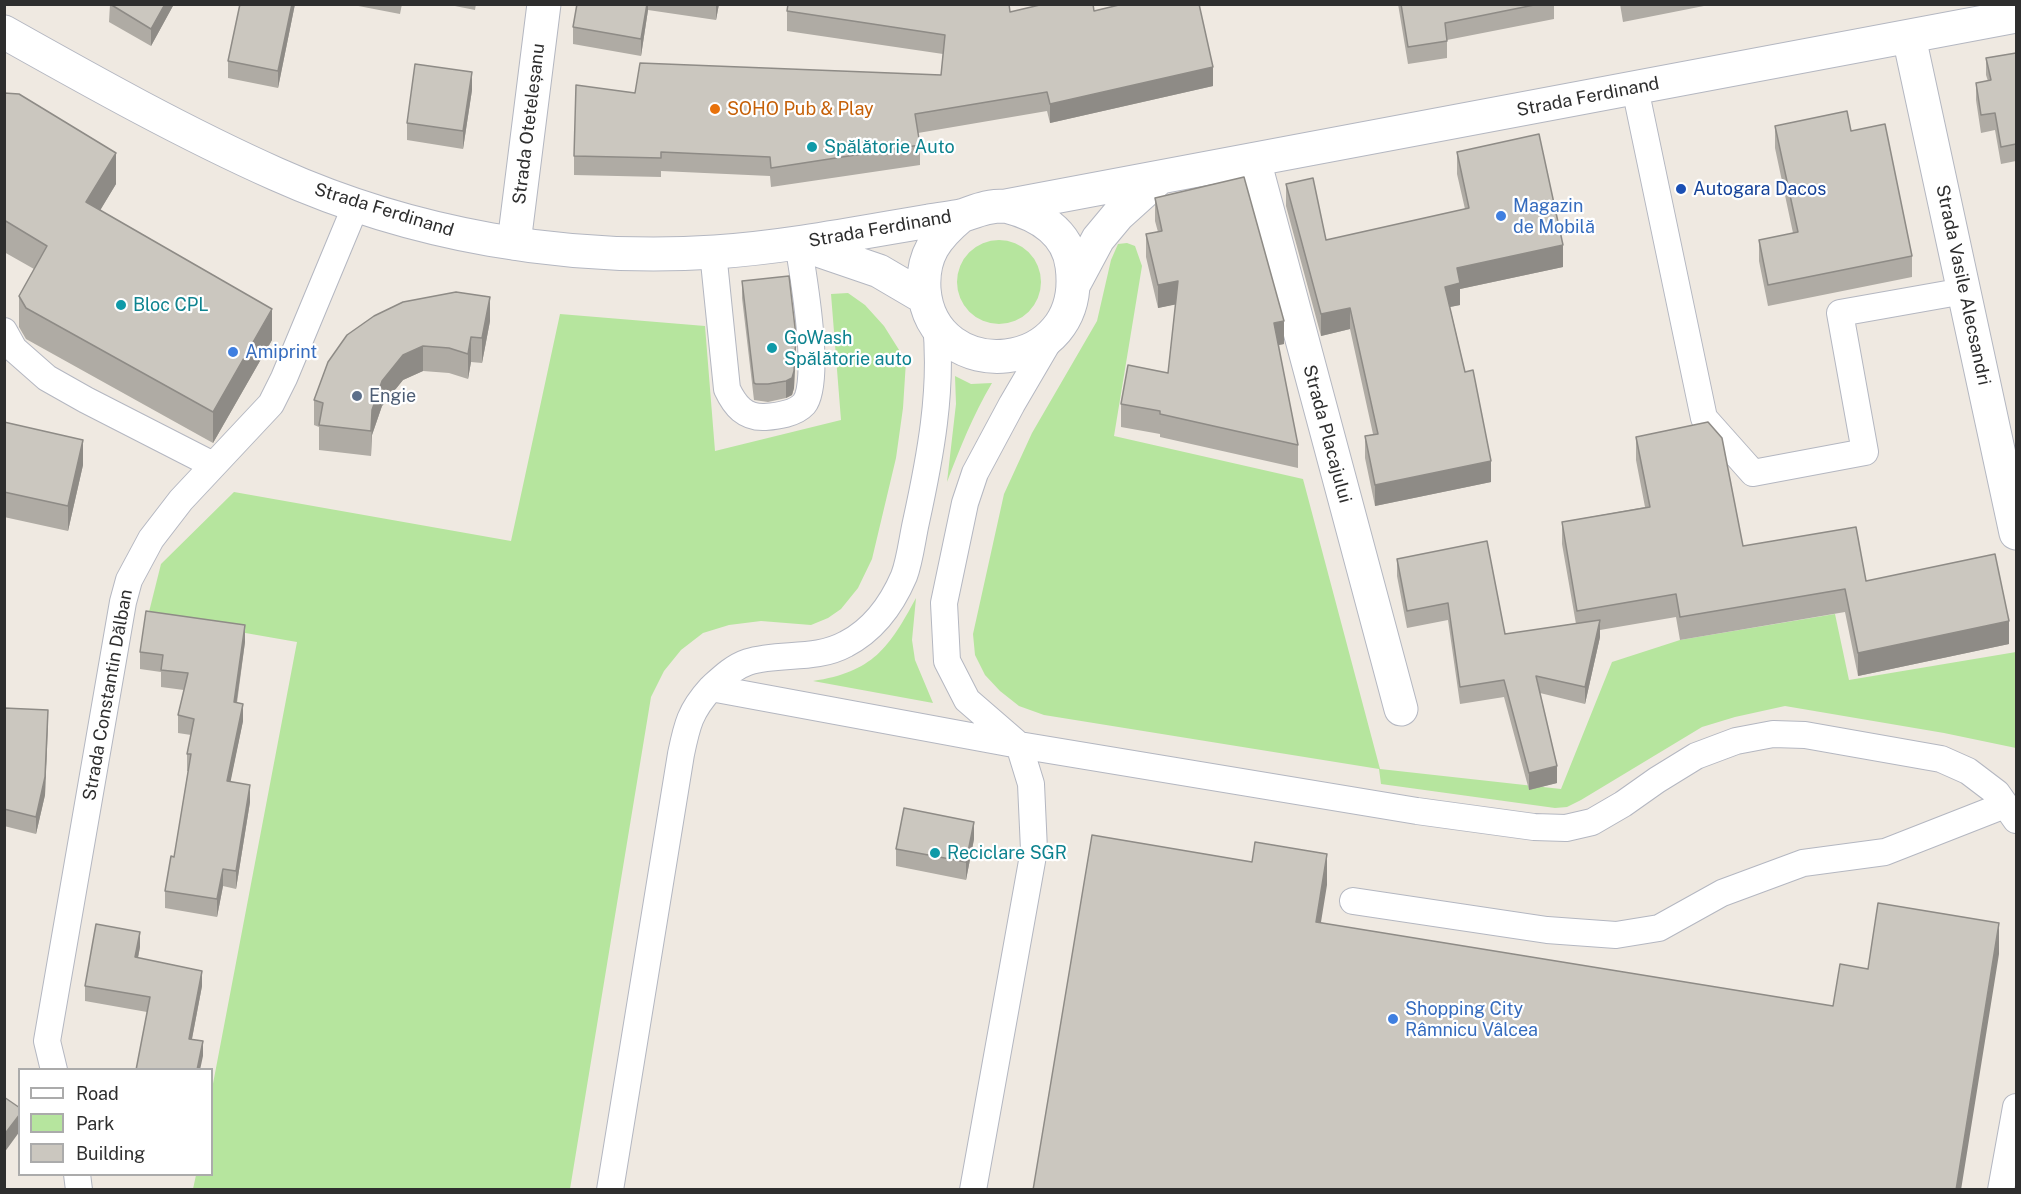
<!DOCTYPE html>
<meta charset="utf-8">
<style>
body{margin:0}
#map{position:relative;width:2021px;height:1194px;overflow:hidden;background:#efe9e1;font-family:"Public Sans",sans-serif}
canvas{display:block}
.frame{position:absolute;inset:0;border:6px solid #2e2e2e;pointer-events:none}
.legend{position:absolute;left:18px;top:1068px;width:195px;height:108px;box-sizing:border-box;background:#fff;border:2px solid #ababab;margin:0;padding:8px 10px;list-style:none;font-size:18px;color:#2e2e2e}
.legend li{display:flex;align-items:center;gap:12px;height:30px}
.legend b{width:30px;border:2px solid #ababab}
</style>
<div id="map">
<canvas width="2021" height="1194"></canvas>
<div class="frame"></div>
<ul class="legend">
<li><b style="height:8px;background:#fff"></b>Road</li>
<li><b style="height:16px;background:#b6e59e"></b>Park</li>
<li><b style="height:16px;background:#cbc7bf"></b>Building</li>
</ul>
</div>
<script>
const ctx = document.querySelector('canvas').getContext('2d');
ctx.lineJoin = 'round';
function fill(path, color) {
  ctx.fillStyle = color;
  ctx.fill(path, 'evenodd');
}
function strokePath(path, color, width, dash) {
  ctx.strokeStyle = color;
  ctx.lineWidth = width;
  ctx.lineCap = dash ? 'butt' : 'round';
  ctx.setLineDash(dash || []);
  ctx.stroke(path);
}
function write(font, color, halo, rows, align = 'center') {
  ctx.font = font + ' "Public Sans",sans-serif';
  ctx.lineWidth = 4.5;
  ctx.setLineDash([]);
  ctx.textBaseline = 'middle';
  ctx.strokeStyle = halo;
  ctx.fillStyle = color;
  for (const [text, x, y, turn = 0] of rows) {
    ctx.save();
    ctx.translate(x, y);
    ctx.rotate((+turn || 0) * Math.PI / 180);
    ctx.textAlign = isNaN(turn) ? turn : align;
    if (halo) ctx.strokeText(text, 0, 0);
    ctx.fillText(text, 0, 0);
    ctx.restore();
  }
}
fill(new Path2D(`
 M957 282a42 42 0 1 1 84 0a42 42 0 1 1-84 0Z
 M1127,243L1135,246L1142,266L1114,436L1303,479L1380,769L1561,789L1612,662L1680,640L1835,614L1849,680L2016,652V748L1944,733L1785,706L1735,717L1702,727L1581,800L1567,807L1555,808L1381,784L1379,769L1044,715L1019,706L1000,691L985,675L975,655L973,634L1004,494L1032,433L1097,321L1111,260L1118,244Z
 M848,293L865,305L884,326L906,361L903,408L896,458L872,559L858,588L841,609L828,618L811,625L761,621L729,625L703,633L681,650L664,671L651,697L570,1189H193L196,1175L212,1174V1089L297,642L148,616L161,564L234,492L511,541L560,314L705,326L715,451L841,420L831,294Z
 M955,376L971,384L992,383C973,415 960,448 947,482L956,404Z
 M916,598L912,640L915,660L933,703L813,681C873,672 889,648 916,598Z`), '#b6e59e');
const service = new Path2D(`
 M1635,88L1704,418L1753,473L1865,452L1840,313L1964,291
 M713,252L727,389C735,406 745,418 765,417C777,416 795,414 804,404C822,382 803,273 798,243
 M4,331L14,349L47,378L86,400L213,465
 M711,688C722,678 733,667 748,662C780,652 815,661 846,644C873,630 892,604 904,576C910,560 912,540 916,522C930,458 943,390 936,324
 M1353,901L1547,930L1616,935L1659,928L1722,893L1803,863L1885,852L2005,805
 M54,1070L47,1041L123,602L129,580L151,539L181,500L271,404L284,378L356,205
 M77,1174L79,1190
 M610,1190L681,754C687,725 690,711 711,688L1019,745L1417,811L1534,827L1566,828L1592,822L1623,804L1657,780L1696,756L1736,741L1773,734L1805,735L1941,759L1968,771L1997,793L2016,820
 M973,1190L1034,850L1031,784L1019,745L967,700L947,661L944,603L965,503L975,473L1012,404L1053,334
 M2001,1190L2016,1107`);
const minor = new Path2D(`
 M1909,37L2016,533
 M1254,160L1401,709
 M514,243L544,4`);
const tertiary = new Path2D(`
 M4,32C93,82 184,133 276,174C412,235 566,262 715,252C787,247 858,233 929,221C939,219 951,218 961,216C979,210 986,206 1006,206L2016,16
 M961,216C936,237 922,255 924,289C932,388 1087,376 1072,266C1068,231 1037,214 1006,206
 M803,245L879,271L925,298
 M1075,282L1098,239L1118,215L1159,178`);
strokePath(service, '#b4b7c1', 28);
strokePath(minor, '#b4b7c1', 35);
strokePath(tertiary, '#b4b7c1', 35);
strokePath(service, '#fff', 26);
strokePath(minor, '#fff', 33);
strokePath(tertiary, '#fff', 33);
fill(new Path2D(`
 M110,4H174L151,46L109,22Z
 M295,4L278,88L228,78V61Z
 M348,4H402L400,14Z
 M445,4H476L475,10Z
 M577,4H719L716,20L648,10L641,56L573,44V27Z
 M1398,4H1554V19L1447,40V58L1408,64Z
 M1620,4H1714L1623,22Z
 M787,11L1010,12L1094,11L1213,86L1050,123L1047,111L918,133L920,145V165L771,187L770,176L661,171V177L574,175V156L635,93L941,75L943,54L787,31Z
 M2016,53V161L2001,164L1995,130L1981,133L1976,100V83L1988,81L1986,75V58Z
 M472,90L463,149L407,140V123Z
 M4,93L116,184L100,210L272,340L213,443L26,339L19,327V296L34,269L4,252Z
 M1775,126L1851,131L1912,256V277L1768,306L1759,261V240L1793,233L1775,148Z
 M1457,152L1563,267L1460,289V305L1450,307L1491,482L1375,506L1365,458V436L1373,434L1350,329L1321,336L1286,206V184L1326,240L1465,209L1457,174Z
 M1155,198L1284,344L1278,345L1298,445V468L1160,437V434L1121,427V404L1168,373L1176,304L1158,308L1146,257V234L1158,232L1155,221Z
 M742,281L796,354L794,388L792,395L786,398L768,402L754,400L742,298Z
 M2015,283H2016V310L2015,300Z
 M490,321L482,363L471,362L468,379L449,373L423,371L403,380L382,406L372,435L371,456L319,450V427L314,425V400L328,362Z
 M4,422L83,465L68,531L4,517Z
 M1636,437L1743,546L1866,581L2009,644L1858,676L1845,612L1680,640L1676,617L1600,630V637L1585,704L1540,693L1557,783L1529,790L1504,697L1460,704L1448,620L1407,628L1397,576V559L1505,634L1576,624L1562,544V522L1645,507L1636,460Z
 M245,642L237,703L243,721L230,782L250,802L236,889L223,886L217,917L165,908V891L174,857L188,771H187V754L191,735L178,733V715L184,690L161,687V672L140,669V652Z
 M4,708L48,727L45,795L36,834L4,826Z
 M974,839L966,880L896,866V849Z
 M140,947L138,958L202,986L192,1039L203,1056L147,1012L85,1001V986Z`), '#afaba4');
fill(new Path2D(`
 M165,4H174L151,46V29Z
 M292,4H295L278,88V71Z
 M647,4H648V10L641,56V39Z
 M716,4H719L716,20Z
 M1213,67V86L1050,123V104Z
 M472,72V90L463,149V131Z
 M116,153V184L86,234V202Z
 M1563,245V267L1460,289V305L1445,308V287L1457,268Z
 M1178,281V304L1158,308V285Z
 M490,297V321L482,363V338Z
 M1350,308V329L1321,336V314Z
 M272,309V340L213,443V412Z
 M1284,321V344L1274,346V323Z
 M796,336L794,388L792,395L786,398V381Z
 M471,337V362L468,379V354Z
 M423,346V371L403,380L382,406L372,435L371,456L372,410L382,381L403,355Z
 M83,440V465L68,531V506Z
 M1491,461V482L1375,506V485Z
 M1600,620V637L1585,704V687Z
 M2009,621V644L1858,676V653Z
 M245,625V642L234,720V702Z
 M243,704V721L227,799V781Z
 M48,710L45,795L36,834V817Z
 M1557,766V783L1529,790V773Z
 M250,785V802L236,889V871Z
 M974,822V839L966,880V862Z
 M1327,854V885L1316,953V922Z
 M223,869V886L217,917V899Z
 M1999,923V954L1961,1190H1956Z
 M140,932V947L135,972V957Z
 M202,971V986L189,1054V1039Z
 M203,1041V1056L200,1070H197Z
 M20,1114V1131L4,1153V1135Z`), '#8e8b86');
const building = new Path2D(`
 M110,4H165L151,29Z
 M240,4H292L278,71L228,61Z
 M577,4H647L641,39L573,27Z
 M788,4H1009L1010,12L1044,4H1093L1094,11L1123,4H1199L1213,67L1050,104L1047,92L915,114L920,145L771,168L770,157L661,152V158L574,156L576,85L635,93L640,63L941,75L945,35L787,11Z
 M1401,4H1539L1445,23L1447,41L1408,47Z
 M2016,53V144L2001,147L1995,113L1981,115L1976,83L1991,80L1986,58Z
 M415,64L472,72L463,131L407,123Z
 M4,93L19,94L116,153L86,202L272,309L213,412L26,308L19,296L47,246L4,220Z
 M1847,111L1851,131L1885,124L1912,256L1768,285L1759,240L1798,232L1775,126Z
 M1539,134L1563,245L1457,268L1460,283L1445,287L1465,372L1473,370L1491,461L1375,485L1365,436L1378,434L1350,308L1321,314L1286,184L1313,178L1326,240L1469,208L1457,152Z
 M1244,177L1284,321L1274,323L1298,445L1160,414V411L1121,404L1128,365L1168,373L1178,281L1158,285L1146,234L1162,231L1155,198Z
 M789,276L796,336L794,371L792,378L786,381L768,384H756L754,383L742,281Z
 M456,292L490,297L482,338L471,337L468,354L449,348L423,346L403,355L382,381L372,410L371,431L319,425L323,403L314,400L328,362L347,335L374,316L403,302Z
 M4,422L83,440L68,506L4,492Z
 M1708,422L1722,438L1743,546L1856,527L1866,581L1995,554L2009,621L1858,653L1845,589L1680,617L1676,594L1577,611L1562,522L1650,507L1636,437Z
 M1487,541L1505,634L1600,620L1585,687L1536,676L1557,766L1529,773L1504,680L1460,687L1448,603L1407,611L1397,559Z
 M146,611L245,625L234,702L243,704L227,781L250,785L236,871L223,869L217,899L165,891L171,856L174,857L191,754H187L194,719L178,715L188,673L161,670L163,655L140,652Z
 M4,708L48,710L45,777L36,817L4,809Z
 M904,808L974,822L966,862L896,849Z
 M1092,835L1252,862L1255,842L1327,854L1316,922L1833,1006L1840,964L1868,969L1878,903L1999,923L1956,1190H1033Z
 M96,924L140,932L135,957L202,971L189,1039L203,1041L197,1070H136L150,997L85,986Z
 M4,1097L20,1108V1114L4,1135Z`);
fill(building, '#cbc7bf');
strokePath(building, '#8e8b86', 1.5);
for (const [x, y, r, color] of [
 [715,109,6,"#e8710a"],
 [812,147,6,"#0f9aa8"],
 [1681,189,6,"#1a4fb4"],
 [1501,216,6,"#3f7fe0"],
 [121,305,6,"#0f9aa8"],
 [772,348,6,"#0f9aa8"],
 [233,352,6,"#3f7fe0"],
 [357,396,6,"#5c6f8a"],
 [935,853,6,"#0f9aa8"],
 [1393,1019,6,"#3f7fe0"]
]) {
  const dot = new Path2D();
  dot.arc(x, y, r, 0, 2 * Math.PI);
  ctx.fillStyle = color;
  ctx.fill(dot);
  strokePath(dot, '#fff', 2);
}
write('18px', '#2e2e2e', '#fff', [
 ["Strada Ferdinand",1588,97,-11],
 ["Strada Oteteleșanu",529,124,-83],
 ["Strada Ferdinand",384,210,17],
 ["Strada Ferdinand",880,229,-10],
 ["Strada Vasile Alecsandri",1963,285,78],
 ["Strada Placajului",1327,434,75],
 ["Strada Constantin Dălban",108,695,-80]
]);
write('18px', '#c56008', '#fff', [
 ["SOHO Pub & Play",727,109]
], 'left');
write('18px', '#0d838f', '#fff', [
 ["Spălătorie Auto",824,147],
 ["Bloc CPL",133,305],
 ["GoWash",784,338],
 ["Spălătorie auto",784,359],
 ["Reciclare SGR",947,853]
], 'left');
write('18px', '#164399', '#fff', [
 ["Autogara Dacos",1693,189]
], 'left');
write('18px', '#366cbe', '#fff', [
 ["Magazin",1513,206],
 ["de Mobilă",1513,227],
 ["Amiprint",245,352],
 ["Shopping City",1405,1009],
 ["Râmnicu Vâlcea",1405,1030]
], 'left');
write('18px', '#4e5e75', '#fff', [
 ["Engie",369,396]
], 'left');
</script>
